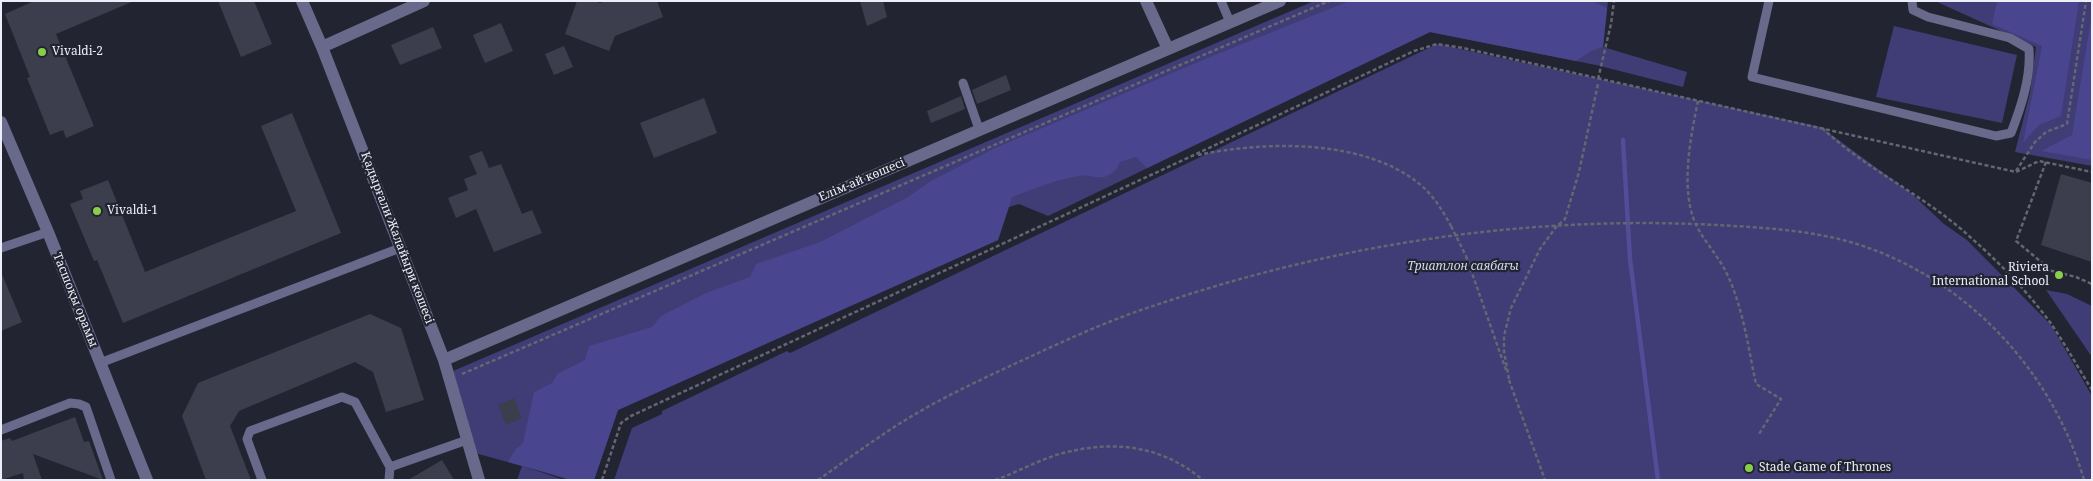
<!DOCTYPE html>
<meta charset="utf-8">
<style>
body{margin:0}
#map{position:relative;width:2093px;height:481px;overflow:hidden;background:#232432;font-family:"Noto Serif",serif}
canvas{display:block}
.frame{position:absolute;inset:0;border:2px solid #edeef7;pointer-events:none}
</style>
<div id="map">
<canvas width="2093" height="481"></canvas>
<div class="frame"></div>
</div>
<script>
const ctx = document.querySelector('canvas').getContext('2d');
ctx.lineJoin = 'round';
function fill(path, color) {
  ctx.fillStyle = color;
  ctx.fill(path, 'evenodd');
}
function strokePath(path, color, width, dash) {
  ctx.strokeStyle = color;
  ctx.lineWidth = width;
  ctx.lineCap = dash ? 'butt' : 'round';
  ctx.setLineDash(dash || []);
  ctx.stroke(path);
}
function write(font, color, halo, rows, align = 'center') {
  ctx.font = font + ' "Noto Serif",serif';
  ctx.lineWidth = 4.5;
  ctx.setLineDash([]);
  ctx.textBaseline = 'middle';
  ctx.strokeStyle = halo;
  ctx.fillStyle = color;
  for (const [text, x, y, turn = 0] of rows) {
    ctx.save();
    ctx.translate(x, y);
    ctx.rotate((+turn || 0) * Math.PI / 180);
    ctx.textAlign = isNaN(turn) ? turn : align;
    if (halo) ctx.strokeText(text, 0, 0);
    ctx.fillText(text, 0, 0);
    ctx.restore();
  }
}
fill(new Path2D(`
 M1314,1H1608L1603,47L1687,72L1683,87L1596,65L1430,32L1048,216L1019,204L1009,207L998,240L618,410L594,480H569L523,466L564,480H517L522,466L475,453L453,371Z
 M1935,1H2092V166L2015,152L2030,93L2036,47Z
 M1894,26L2017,55L2002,123L1876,97Z
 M1437,44L1821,127L1912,194L1944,224L1967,240L2051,325L2092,396V480H614L632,428L662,414V411L787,351L790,353Z
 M2046,290L2067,294L2092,306V357Z`), '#3f3c76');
fill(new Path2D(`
 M1349,1H1592L1607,8L1603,47L1591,51L1576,61L1430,32L1147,168L1136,157L1120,162C1117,169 1114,173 1107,176C1098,180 1089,174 1080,176C1057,179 1034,189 1012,197L998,240L618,410L594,480H573L508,462L515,450L523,443L534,392L552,383L557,374L585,360L589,346L652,327L661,316L706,293L750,277L756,264L820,242L908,197L931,181L995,148L1210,57Z
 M1997,1H2079L2061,116L2039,125L2023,143L2042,46L1992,24Z
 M2092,13V160L2041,151L2072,135Z`), '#4a458f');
strokePath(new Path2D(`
 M1623,140L1630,259L1658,480`), '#514d97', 4.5);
fill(new Path2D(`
 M34,1H134L56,34L94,126L66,138L63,130L50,135L27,78L30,77L5,14Z
 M218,1H254L272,44L241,57Z
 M577,1H595L600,3L605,1H657L663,17L615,36L609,51L565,34Z
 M860,1H883L887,17L867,26Z
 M501,23L513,51L485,63L473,35Z
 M433,27L442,48L400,65L391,45Z
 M564,46L573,67L554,75L545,54Z
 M1006,75L1011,90L977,104L972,90Z
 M961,96L965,109L931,123L927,111Z
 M704,98L717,133L654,158L640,123Z
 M292,113L341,233L123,323L97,260L94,261L70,204L83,199L80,191L108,180L145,272L296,211L261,126Z
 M482,151L489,168L501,164L522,214L532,210L542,233L494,252L476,209L456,218L448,198L468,190L464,179L477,174L469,156Z
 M2061,174L2092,183V262L2041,245Z
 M1,272L22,322L1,331Z
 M370,314L401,328L424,400L386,412L373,372L355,362L239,411L230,426L251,480H206L182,416L198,383Z
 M514,398L522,418L506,425L498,405Z
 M75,417L84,442L89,441L103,480L33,454L42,480H24L23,473L1,480V441L10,438L12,441Z
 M442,460L454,480H408Z`), '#3d3e4d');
strokePath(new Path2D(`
 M1598,79L1611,24L1614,1
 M1698,101C1691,135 1682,180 1692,214C1698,235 1715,251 1725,270C1743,305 1748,347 1756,384L1781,399L1759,434
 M1822,128C1867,170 1924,195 1969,236C1999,262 2029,293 2052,325C2066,346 2079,369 2092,390
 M1198,155C1265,141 1366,138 1422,186C1434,197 1443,211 1451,226
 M2046,162L2016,241L2052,271L2076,277L2092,284
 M2016,171L2035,142L2046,132L2067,124L2086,1
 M1466,256L1506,370
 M462,374L1329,1
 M1509,379L1504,351V336L1511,308L1540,249L1556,227L1565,219L1579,172L1598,84
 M1509,380L1545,480
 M602,480L621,423L631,416L1194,155L1414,51L1437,44L1463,48L2016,172L2039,161L2092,172
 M818,480C848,459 876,438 907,419C948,394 993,374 1036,354C1075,336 1115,318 1156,305C1336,244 1527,215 1717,225C1766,228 1818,230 1866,247C1971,284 2053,373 2084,480
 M995,480C1018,472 1040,459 1063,453C1114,440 1161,445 1203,480`), '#656672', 2.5, [4, 2.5]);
strokePath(new Path2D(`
 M1221,1L1230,22
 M1769,1L1752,77L1996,136L2011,133C2021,107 2031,78 2029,49L2010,38L1928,17L1913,10L1912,1
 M963,83L979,129
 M1,248L48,232
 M100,363L400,248
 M1,430L70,403L79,404L86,407L111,480
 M390,467L467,440
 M262,480L247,439L250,431L342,397L355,402L390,467L389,480`), '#68698b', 9);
strokePath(new Path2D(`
 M302,1L322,47L444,360L479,480
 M1146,1L1168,49
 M322,47L424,1
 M1,122L48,232L147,480
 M444,360L1280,1`), '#68698b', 12);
strokePath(new Path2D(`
 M1451,226L1466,256`), '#656672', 2.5, [4, 2.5]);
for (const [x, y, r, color] of [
 [42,52,5,"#87cf4a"],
 [97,211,5,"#87cf4a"],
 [2059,275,5,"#87cf4a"],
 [1749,468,5,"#87cf4a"]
]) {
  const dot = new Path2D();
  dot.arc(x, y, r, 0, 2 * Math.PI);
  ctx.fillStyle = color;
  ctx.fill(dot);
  strokePath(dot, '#232432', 2);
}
write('12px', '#edeef7', '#232432', [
 ["Vivaldi-2",52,52],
 ["Vivaldi-1",107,211],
 ["Riviera",2049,268,"right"],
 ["International School",2049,282,"right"],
 ["Stade Game of Thrones",1759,468]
], 'left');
write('12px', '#edeef7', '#232432', [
 ["Елім-ай көшесі",862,180,-23],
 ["Қадырғали Жалайыри көшесі",397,238,69],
 ["Тасшоқы орамы",75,300,68]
]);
write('italic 12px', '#d6d7ed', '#232432', [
 ["Триатлон саябағы",1463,267]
]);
</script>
